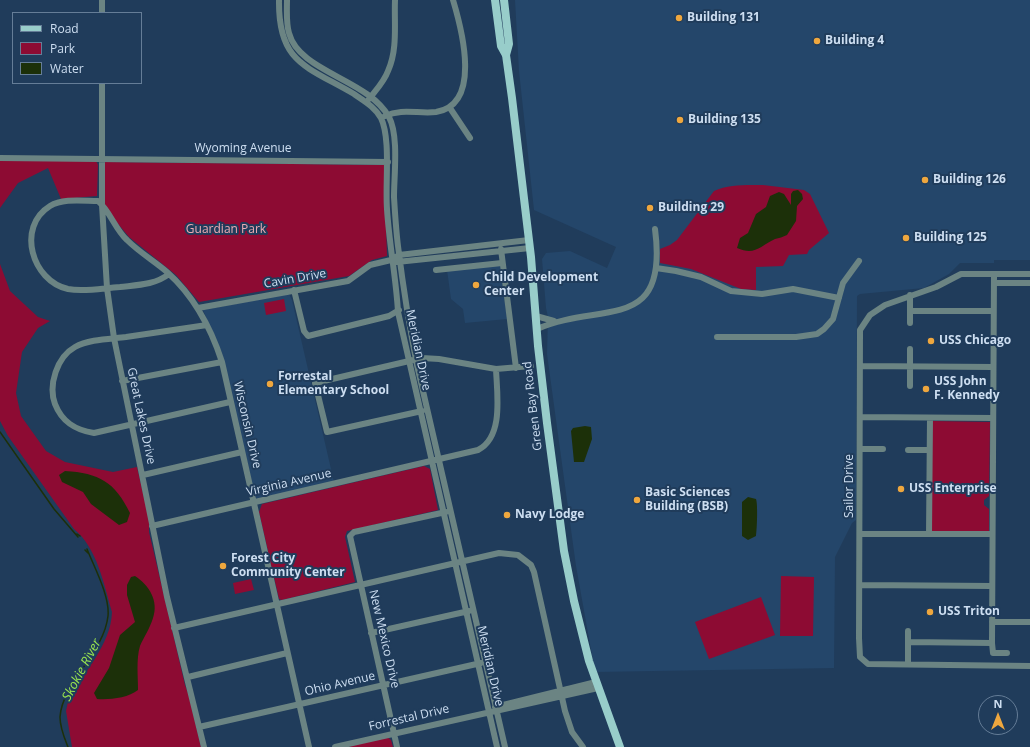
<!DOCTYPE html>
<style>
body{margin:0}
#map{position:relative;width:1030px;height:747px;overflow:hidden;background:#203c5b;font-family:"Open Sans",sans-serif}
canvas{display:block}
.legend{position:absolute;left:12px;top:12px;width:130px;height:72px;box-sizing:border-box;background:#203c5b;border:1px solid #657d97;margin:0;padding:5px 7px;list-style:none;font-size:12px;color:#cddef1}
.legend li{display:flex;align-items:center;gap:8px;height:20px}
.legend b{width:20px;border:1px solid #657d97}
.north{position:absolute;left:978px;top:695px;width:40px;height:40px;box-sizing:border-box;background:#203c5b;border:1px solid #657d97;border-radius:50%;rotate:0deg;font-size:11px;font-weight:700;line-height:16px;text-align:center;color:#cddef1}
.north::after{content:'';display:block;margin:auto;width:14px;height:18px;background:#efa73e;clip-path:polygon(50% 0,100% 100%,50% 72%,0 100%)}
</style>
<div id="map">
<canvas width="1030" height="747"></canvas>
<ul class="legend">
<li><b style="height:5px;background:#98cdca"></b>Road</li>
<li><b style="height:11px;background:#8d0b33"></b>Park</li>
<li><b style="height:11px;background:#1c3009"></b>Water</li>
</ul>
<div class="north">N</div>
</div>
<script>
const ctx = document.querySelector('canvas').getContext('2d');
ctx.lineJoin = 'round';
function fill(path, color) {
  ctx.fillStyle = color;
  ctx.fill(path, 'evenodd');
}
function strokePath(path, color, width, dash) {
  ctx.strokeStyle = color;
  ctx.lineWidth = width;
  ctx.lineCap = dash ? 'butt' : 'round';
  ctx.setLineDash(dash || []);
  ctx.stroke(path);
}
function write(font, color, halo, rows, align = 'center') {
  ctx.font = font + ' "Open Sans",sans-serif';
  ctx.lineWidth = 4;
  ctx.setLineDash([]);
  ctx.textBaseline = 'middle';
  ctx.strokeStyle = halo;
  ctx.fillStyle = color;
  for (const [text, x, y, turn = 0] of rows) {
    ctx.save();
    ctx.translate(x, y);
    ctx.rotate((+turn || 0) * Math.PI / 180);
    ctx.textAlign = isNaN(turn) ? turn : align;
    if (halo) ctx.strokeText(text, 0, 0);
    ctx.fillText(text, 0, 0);
    ctx.restore();
  }
}
fill(new Path2D(`
 M515,0H1030V260H994V263H960L949,274L924,288L860,294L857,296L856,520L852,523L835,557L834,668L595,672L576,566L547,354L548,317L546,308L542,259L546,253L570,251L607,268L616,247L534,210L519,71Z
 M500,265L507,319L465,323L463,309L451,299L447,270Z
 M289,294L292,300L334,482L256,499L221,351L203,310Z`), '#24466a');
fill(new Path2D(`
 M0,160L96,161L98,165L97,196L61,199L48,168L18,183L0,208Z
 M105,162L384,165L387,256L372,260L349,276L199,302L176,275L129,237L104,207Z
 M763,185L804,190L810,194L829,233L809,250L807,254L789,255L783,266L756,267V290L741,289L691,269L660,263V249L670,245L677,240L714,191C729,184 747,185 763,185Z
 M0,264L10,291L38,317L50,321L38,328L22,352L16,393L21,416L46,451L65,462L113,472L137,467L149,519V532L185,685L189,696L201,747H72L66,711L68,702C82,673 111,646 112,612C104,584 97,548 74,529L8,436L0,421Z
 M284,299L286,311L266,315L264,303Z
 M932,421L990,422L989,496L984,500V505L989,509V531H932Z
 M424,466L430,469L438,510L347,531L345,537L355,582L282,600L279,599L259,512L262,504Z
 M781,576L814,577L813,636H780Z
 M251,579L254,590L235,594L233,583Z
 M761,597L775,635L709,659L695,622Z
 M387,737L391,740L393,747H348Z`), '#8d0b33');
fill(new Path2D(`
 M798,190L802,194L803,199L797,206L796,221L787,235C783,237 779,238 775,239C760,246 755,256 737,248L740,238L748,233L756,214L766,207L770,196L779,192L784,194L791,205V194L793,191Z
 M585,426L591,427L592,439L584,462H574L571,431L573,428Z
 M65,471C99,473 115,482 130,513L127,522L119,525L91,504L83,492L62,482L59,475Z
 M748,497L756,499C758,504 757,530 756,536L748,540L742,536V502Z
 M135,576C149,585 159,601 153,618C150,628 144,637 140,646C136,659 138,677 138,690C128,698 109,700 97,699L94,693L109,668L120,635L135,622L127,595V585L131,577Z`), '#1c3009');
strokePath(new Path2D(`
 M0,432L54,509L78,537
 M77,534L80,536
 M85,550L88,553
 M68,747C64,737 60,728 60,717C62,683 104,653 108,616C110,596 94,567 87,549`), '#1c3009', 1.5);
strokePath(new Path2D(`
 M279,0C278,63 306,66 354,94C364,101 375,107 381,118C391,139 385,183 387,209C389,243 396,277 398,312L497,747
 M287,0C287,11 286,23 289,33C299,72 368,79 389,117C399,136 394,175 394,197C395,213 396,230 398,246C403,286 409,325 417,365L505,747
 M102,13V0
 M102,83V205L107,288L114,338L167,597L204,747
 M369,99C376,90 384,82 388,71C398,49 394,23 395,0
 M450,108L470,138
 M385,116C402,108 418,114 436,112C482,105 462,30 453,0
 M0,158L388,162
 M501,249L516,368
 M397,262L530,248
 M656,268L676,271L701,277L731,291L762,294L793,289L839,298
 M436,270L502,263
 M169,274C155,285 137,285 120,287C103,288 85,292 68,289C32,281 16,227 50,206C63,198 83,201 98,201C110,211 115,229 127,240C139,252 154,261 167,272C194,296 211,328 222,362L309,747
 M994,274L992,643L993,653H1007
 M1030,274H961L936,287L885,305L870,315L860,330L859,638L860,657L868,664L1030,666
 M994,283H1030
 M294,290L304,331L308,336L389,316L399,310
 M198,308L348,281L370,265L391,260L399,255L529,240
 M910,311H993
 M536,316L554,321
 M910,323V295
 M207,325C180,329 153,333 126,337C110,339 89,339 75,347C57,357 48,385 55,404C62,422 75,430 94,433L230,402
 M537,329C600,301 669,335 655,229
 M717,337H796L817,334L824,329L833,319L843,283L859,261
 M910,349V386
 M860,366L993,367
 M122,381L222,362
 M422,411L327,432L315,383L422,358L439,359L496,369L531,366
 M860,417L993,418
 M861,449H883
 M908,450H929
 M143,475L242,452
 M152,526L478,450C504,437 497,394 496,369
 M861,534H992
 M929,534L930,418
 M860,585L992,586
 M992,622H1030
 M174,628L499,553L518,555L531,565L534,572L565,711L572,732L583,747
 M908,631V664
 M371,633L469,611
 M908,642L992,643
 M188,677L287,653
 M495,707L596,682
 M199,727L481,663
 M335,747L598,688
 M397,747L350,536L354,532L446,512`), '#6b8483', 6);
strokePath(new Path2D(`
 M495,0L501,46L506,55L512,98L531,257L538,346L547,423L564,551L574,601L589,661L620,747
 M504,0L509,44L506,55`), '#98cdca', 8);
for (const [x, y, r, color] of [
 [679,18,4,"#efa73e"],
 [817,41,4,"#efa73e"],
 [680,120,4,"#efa73e"],
 [925,180,4,"#efa73e"],
 [650,208,4,"#efa73e"],
 [906,238,4,"#efa73e"],
 [476,285,4,"#efa73e"],
 [931,341,4,"#efa73e"],
 [270,384,4,"#efa73e"],
 [926,389,4,"#efa73e"],
 [901,489,4,"#efa73e"],
 [637,500,4,"#efa73e"],
 [507,515,4,"#efa73e"],
 [223,566,4,"#efa73e"],
 [930,612,4,"#efa73e"]
]) {
  const dot = new Path2D();
  dot.arc(x, y, r, 0, 2 * Math.PI);
  ctx.fillStyle = color;
  ctx.fill(dot);
  strokePath(dot, '#203c5b', 1.5);
}
write('bold 12px', '#cddef1', '#203c5b', [
 ["Building 131",687,18],
 ["Building 4",825,41],
 ["Building 135",688,120],
 ["Building 126",933,180],
 ["Building 29",658,208],
 ["Building 125",914,238],
 ["Child Development",484,278],
 ["Center",484,292],
 ["USS Chicago",939,341],
 ["Forrestal",278,377],
 ["Elementary School",278,391],
 ["USS John",934,382],
 ["F. Kennedy",934,396],
 ["USS Enterprise",909,489],
 ["Basic Sciences",645,493],
 ["Building (BSB)",645,507],
 ["Navy Lodge",515,515],
 ["Forest City",231,559],
 ["Community Center",231,573],
 ["USS Triton",938,612]
], 'left');
write('12px', '#cddef1', '#203c5b', [
 ["Wyoming Avenue",243,149],
 ["Cavin Drive",295,279,-10],
 ["Meridian Drive",418,350,78],
 ["Green Bay Road",533,406,-97],
 ["Great Lakes Drive",141,416,78],
 ["Wisconsin Drive",247,425,77],
 ["Virginia Avenue",289,483,-13],
 ["Sailor Drive",850,486,-90],
 ["New Mexico Drive",384,639,77],
 ["Meridian Drive",490,666,77],
 ["Ohio Avenue",340,684,-13],
 ["Forrestal Drive",409,718,-13]
]);
write('12px', '#eeacb3', '#203c5b', [
 ["Guardian Park",226,230]
]);
write('italic 13px', '#99e54f', '#203c5b', [
 ["Skokie River",82,670,-62]
]);
</script>
